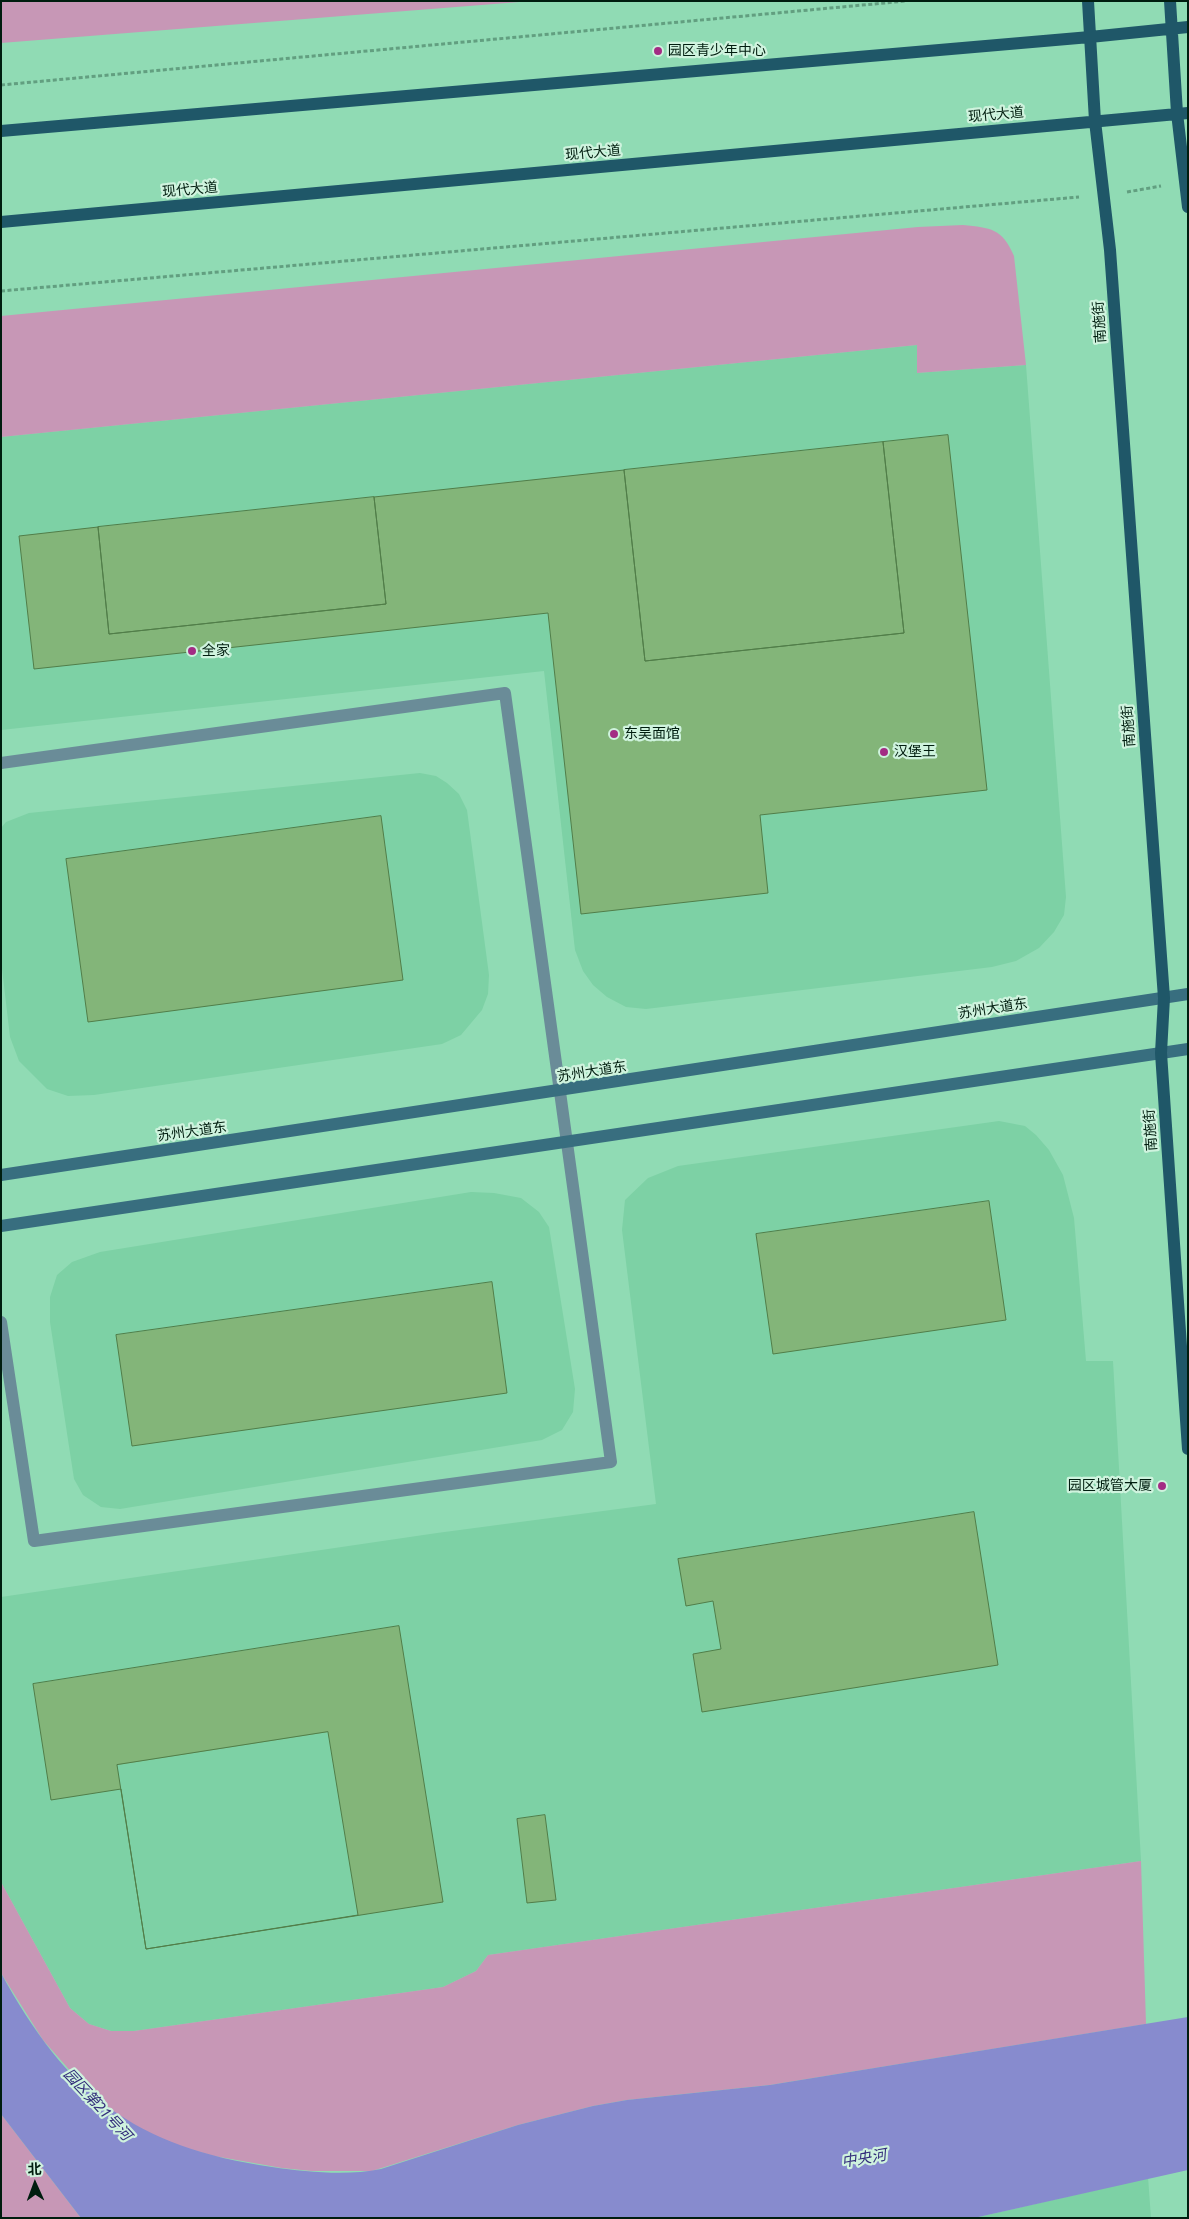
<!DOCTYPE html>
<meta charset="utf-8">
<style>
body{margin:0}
#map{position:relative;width:1189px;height:2219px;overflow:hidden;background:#90dbb4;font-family:"Noto Sans","Noto Sans SC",sans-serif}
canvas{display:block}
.frame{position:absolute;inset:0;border:2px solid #001d0f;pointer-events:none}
.north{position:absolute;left:10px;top:2159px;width:50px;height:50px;-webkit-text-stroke:4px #cff3de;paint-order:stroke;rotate:358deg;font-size:14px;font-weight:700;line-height:20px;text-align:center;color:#001d0f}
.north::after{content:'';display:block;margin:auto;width:18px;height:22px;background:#001d0f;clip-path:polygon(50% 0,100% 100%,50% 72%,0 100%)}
</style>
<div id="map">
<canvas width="1189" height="2219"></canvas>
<div class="frame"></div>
<div class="north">北</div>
</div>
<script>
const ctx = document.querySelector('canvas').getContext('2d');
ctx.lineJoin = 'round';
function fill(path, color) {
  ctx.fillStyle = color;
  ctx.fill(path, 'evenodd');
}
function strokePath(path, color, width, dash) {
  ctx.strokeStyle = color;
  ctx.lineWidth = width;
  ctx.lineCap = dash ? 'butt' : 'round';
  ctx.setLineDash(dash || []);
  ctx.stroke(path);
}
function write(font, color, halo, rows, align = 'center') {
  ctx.font = font + ' "Noto Sans","Noto Sans SC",sans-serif';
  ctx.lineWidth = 4.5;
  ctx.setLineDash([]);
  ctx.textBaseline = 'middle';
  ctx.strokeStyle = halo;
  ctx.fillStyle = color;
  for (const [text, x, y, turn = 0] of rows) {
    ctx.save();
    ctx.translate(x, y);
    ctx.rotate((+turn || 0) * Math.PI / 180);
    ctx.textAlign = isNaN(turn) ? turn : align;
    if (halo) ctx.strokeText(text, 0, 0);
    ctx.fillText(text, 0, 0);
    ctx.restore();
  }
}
fill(new Path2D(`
 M917,345V373L1026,365L1066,897L1064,915L1054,932L1039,948L1016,961L992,967L646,1009L626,1007L607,997L593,985L583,971L575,950L544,671L1,730V437Z
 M420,773L436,776L447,783L459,794L467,810L489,975L488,994L482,1010L461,1035L442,1044L94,1095L68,1096L47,1089L19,1061L10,1037L1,960V828L6,822L29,813Z
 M999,1121L1025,1126L1036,1135L1049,1150L1063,1175L1074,1218L1086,1361H1113L1141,1861L488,1955L476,1971L443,1987L134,2031H111L89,2024L70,2008L1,1882V1597L437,1533L656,1504L622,1230L625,1200L648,1178L678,1166Z
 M471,1192L494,1193L521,1198L539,1212L549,1227L575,1389L573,1412L562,1430L542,1440L120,1509L101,1507L83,1495L74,1479L50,1322V1297L57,1275L72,1262L100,1252Z
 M1148,2177L1151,2218H974L1105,2188Z`), '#7dd1a5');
fill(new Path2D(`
 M1,1H532L1,43Z
 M963,225C991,228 1002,228 1014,256L1026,365L917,373V345L1,437V316L918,227Z
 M1141,1861L1146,2024L770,2085L627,2100L593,2106L518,2125L372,2171H312L282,2168L214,2156L179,2146L146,2132L115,2113L88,2091L43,2040L1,1973V1882L70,2008L89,2024L111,2031H134L443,1987L476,1971L488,1955Z
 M1,2114L81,2218H1Z`), '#c797b6');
fill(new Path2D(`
 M1,1973C67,2094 134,2147 272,2167C307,2172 347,2176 381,2169L518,2125L593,2106L627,2100L770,2085L1188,2017V2170L974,2218H81L1,2114Z`), '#878bce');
const building = new Path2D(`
 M948,435L987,790L760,815L768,893L581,914L548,613L34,669L19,536L98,527L109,634L386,604L374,497L624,470L645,661L904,633L883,442Z
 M883,442L904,633L645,661L624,470Z
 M374,497L386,604L109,634L98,527Z
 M381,816L403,980L88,1022L66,859Z
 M989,1201L1006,1320L773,1354L756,1234Z
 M492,1282L507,1393L132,1446L116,1335Z
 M974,1512L998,1665L702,1712L693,1654L721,1649L713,1601L686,1606L678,1559Z
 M399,1626L443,1902L146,1949L121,1789L51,1800L33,1684Z
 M328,1732L358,1915L146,1949L117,1765Z
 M545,1815L556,1900L527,1903L517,1819Z`);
fill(building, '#83b579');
strokePath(building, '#517e49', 1);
strokePath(new Path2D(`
 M1,85L906,1
 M1127,192L1161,186
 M1,291L1079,197`), '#629f80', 3, [4, 2.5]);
strokePath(new Path2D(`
 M1,763L505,693L611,1462L34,1541L1,1322`), '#6a8c98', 12);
strokePath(new Path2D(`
 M1,1175L1188,994
 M1,1226L1188,1049`), '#386e7f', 12);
strokePath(new Path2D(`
 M1088,1L1095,121L1110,250L1164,998L1161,1053L1188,1449
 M1170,1L1177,113L1188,207
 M1,131L1090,37L1188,27
 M1,222L1188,113`), '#1f5768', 12);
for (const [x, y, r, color] of [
 [658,51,5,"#a32c84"],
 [192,651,5,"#a32c84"],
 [614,734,5,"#a32c84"],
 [884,752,5,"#a32c84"],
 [1162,1486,5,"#a32c84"]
]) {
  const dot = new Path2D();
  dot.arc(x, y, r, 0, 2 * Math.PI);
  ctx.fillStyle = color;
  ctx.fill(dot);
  strokePath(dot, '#cff3de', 2);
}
write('14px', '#001d0f', '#cff3de', [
 ["园区青少年中心",668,51],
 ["全家",202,651],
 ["东吴面馆",624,734],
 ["汉堡王",894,752],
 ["园区城管大厦",1152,1486,"right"]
], 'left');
write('14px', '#001d0f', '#cff3de', [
 ["现代大道",996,115,-5],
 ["现代大道",593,153,-5],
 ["现代大道",190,190,-5],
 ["南施街",1100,322,-94],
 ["南施街",1129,726,-94],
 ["苏州大道东",993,1009,-9],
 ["苏州大道东",592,1072,-9],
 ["南施街",1151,1130,-94],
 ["苏州大道东",192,1132,-8]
]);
write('italic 15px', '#322c7b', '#cff3de', [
 ["园区第21号河",97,2105,47],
 ["中央河",864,2159,-10]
]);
</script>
